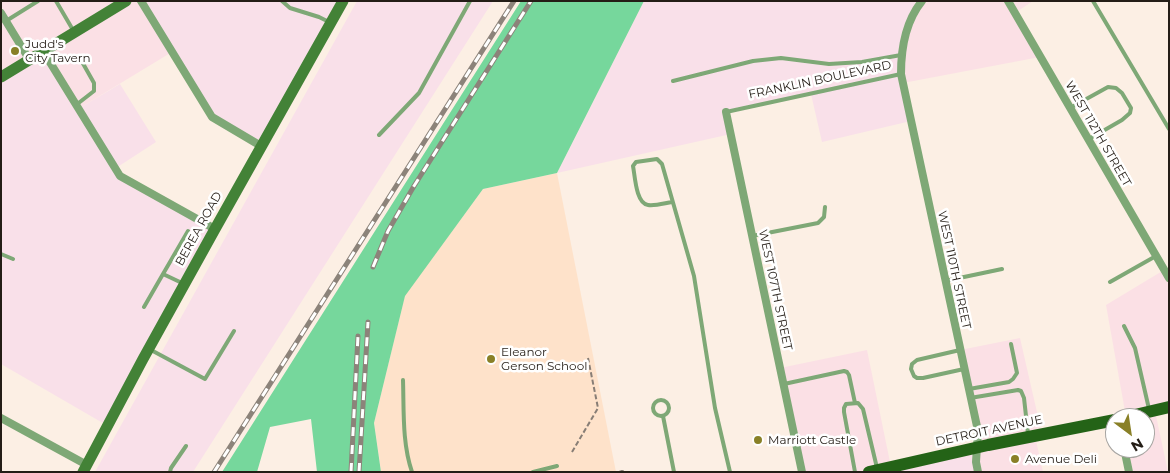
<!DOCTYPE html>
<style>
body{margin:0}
#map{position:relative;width:1170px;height:473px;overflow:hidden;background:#fcefe4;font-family:Montserrat,sans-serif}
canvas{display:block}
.frame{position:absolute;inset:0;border:2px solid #241d16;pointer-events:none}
.north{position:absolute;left:1105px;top:408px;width:50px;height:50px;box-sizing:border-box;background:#fff;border:1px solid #a7a5a2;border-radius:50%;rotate:149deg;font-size:14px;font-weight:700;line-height:20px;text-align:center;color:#241d16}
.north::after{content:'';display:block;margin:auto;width:18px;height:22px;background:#898027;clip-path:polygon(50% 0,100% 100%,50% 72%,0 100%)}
</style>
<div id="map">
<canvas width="1170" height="473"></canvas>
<div class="frame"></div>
<div class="north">N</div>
</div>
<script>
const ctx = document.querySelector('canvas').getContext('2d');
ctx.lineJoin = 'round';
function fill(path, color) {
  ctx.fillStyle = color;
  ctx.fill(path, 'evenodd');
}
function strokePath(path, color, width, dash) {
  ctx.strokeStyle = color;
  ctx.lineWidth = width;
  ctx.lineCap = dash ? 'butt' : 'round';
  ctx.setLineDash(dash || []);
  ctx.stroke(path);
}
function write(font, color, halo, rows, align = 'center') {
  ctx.font = font + ' Montserrat,sans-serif';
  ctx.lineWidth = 5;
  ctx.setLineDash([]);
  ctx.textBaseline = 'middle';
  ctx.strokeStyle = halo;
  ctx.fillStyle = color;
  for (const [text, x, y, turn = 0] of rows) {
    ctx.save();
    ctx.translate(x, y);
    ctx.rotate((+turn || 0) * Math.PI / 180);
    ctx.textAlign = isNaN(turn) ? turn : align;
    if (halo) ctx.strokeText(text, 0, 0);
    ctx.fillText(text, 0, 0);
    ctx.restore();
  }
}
fill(new Path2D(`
 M1,1H141L172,52L78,109L1,77Z
 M923,1H1033L1015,13L1040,57L903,83L904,38Z
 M1164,270L1169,278V407L1155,411L1168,472H1129L1124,448H1145V418L1126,417L1106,305Z
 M1020,338L1042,434L1035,436L1043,472H980L970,398L960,350Z
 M867,350L891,467L869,472H802L780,368Z`), '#fbe0e5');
fill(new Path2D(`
 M141,1H343L261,146L212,117Z
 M357,1H493L193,472H95Z
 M644,1H923L919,5L901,55L911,121L822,142L811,94L727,112L731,134L557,173Z
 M43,51L78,109L120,84L156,142L116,168L120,176L215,229L108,426L1,364V77Z
 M976,447L980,472H869Z`), '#f9e0e9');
fill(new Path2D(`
 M557,173L616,472H381L374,423L405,295L483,189Z`), '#fee2ca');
fill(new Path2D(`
 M521,1H644L557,173L483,189L405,296L374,423L381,472H317L311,419L270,427L257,472H222Z`), '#76d79c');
strokePath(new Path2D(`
 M572,452L598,408L588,358
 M619,472L622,471L626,472`), '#887e76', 2, [5, 2.5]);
strokePath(new Path2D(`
 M56,1L73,30
 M282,1L290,8L319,17L329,22
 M1093,1L1169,129
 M6,21L38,1
 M673,81L753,61L781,58L829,64L862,62L901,55
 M76,105L94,91V83L81,60
 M1070,108L1108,87L1116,88L1122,93L1131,108L1130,113L1122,120L1089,139
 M726,112L901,74
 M379,135L419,93L470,1
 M672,202C665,203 656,206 648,205C636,204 635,176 633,166L636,162L657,159L662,164L694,276L715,408L730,472
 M752,236L818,223L824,217L825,207
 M1,254L13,259
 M945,281L1002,269
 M1110,282L1156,256
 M182,283L163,274L188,231
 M144,307L163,274
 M1124,326L1135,348L1149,409
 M151,350L205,379L234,331
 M960,350L917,360L912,364L911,369L914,376L917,378H923L964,369
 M403,380C404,410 402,443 412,472
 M784,384L844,371L847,372L849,375L855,403
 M969,389L1009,382L1013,379L1017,373L1011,344
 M970,398L1018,390L1021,391L1024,398L1028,434
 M653 408a8 8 0 1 1 16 0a8 8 0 1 1-16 0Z
 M663,416L674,472
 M170,472L171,468L186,446
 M533,472L557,466
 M855,472L844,412V408L846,404L858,403L863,409L877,468`), '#7ea876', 4);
strokePath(new Path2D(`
 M141,1L212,117L261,146
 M922,1C905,22 901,49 901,74L978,431L976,462L978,472
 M1008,1L1169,278
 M1,13L29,59
 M43,51L120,176L215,229
 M726,112L802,472
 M1,418L87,465
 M1124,448L1129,472`), '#7ea876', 8);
strokePath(new Path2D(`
 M1,77L126,1
 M83,472L143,359L215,229L343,1`), '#438237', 11);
strokePath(new Path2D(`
 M1122,418L1169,407
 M869,472L988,445L1115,420`), '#246317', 12);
const rail = new Path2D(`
 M373,267L388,231L414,186L531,1
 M214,472L514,1
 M351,472L358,336
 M359,472L368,322`);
strokePath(rail, '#8c837a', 5);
strokePath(rail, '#fff', 3, [9]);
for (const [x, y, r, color] of [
 [15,51,5,"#898027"],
 [491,359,5,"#898027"],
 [758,440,5,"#898027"],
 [1015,459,5,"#898027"]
]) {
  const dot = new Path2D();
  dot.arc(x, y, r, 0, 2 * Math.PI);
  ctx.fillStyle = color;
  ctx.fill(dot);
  strokePath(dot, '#fff', 2);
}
write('12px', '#241d16', '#fff', [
 ["Judd's",25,44],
 ["City Tavern",25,58],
 ["Eleanor",501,352],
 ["Gerson School",501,366],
 ["Marriott Castle",768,440],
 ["Avenue Deli",1025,459]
], 'left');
write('12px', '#241d16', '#fff', [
 ["FRANKLIN BOULEVARD",820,80,-12],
 ["WEST 112TH STREET",1098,134,60],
 ["BEREA ROAD",199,229,-61],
 ["WEST 110TH STREET",954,270,78],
 ["WEST 107TH STREET",775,290,78],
 ["DETROIT AVENUE",989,431,-12]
]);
</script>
